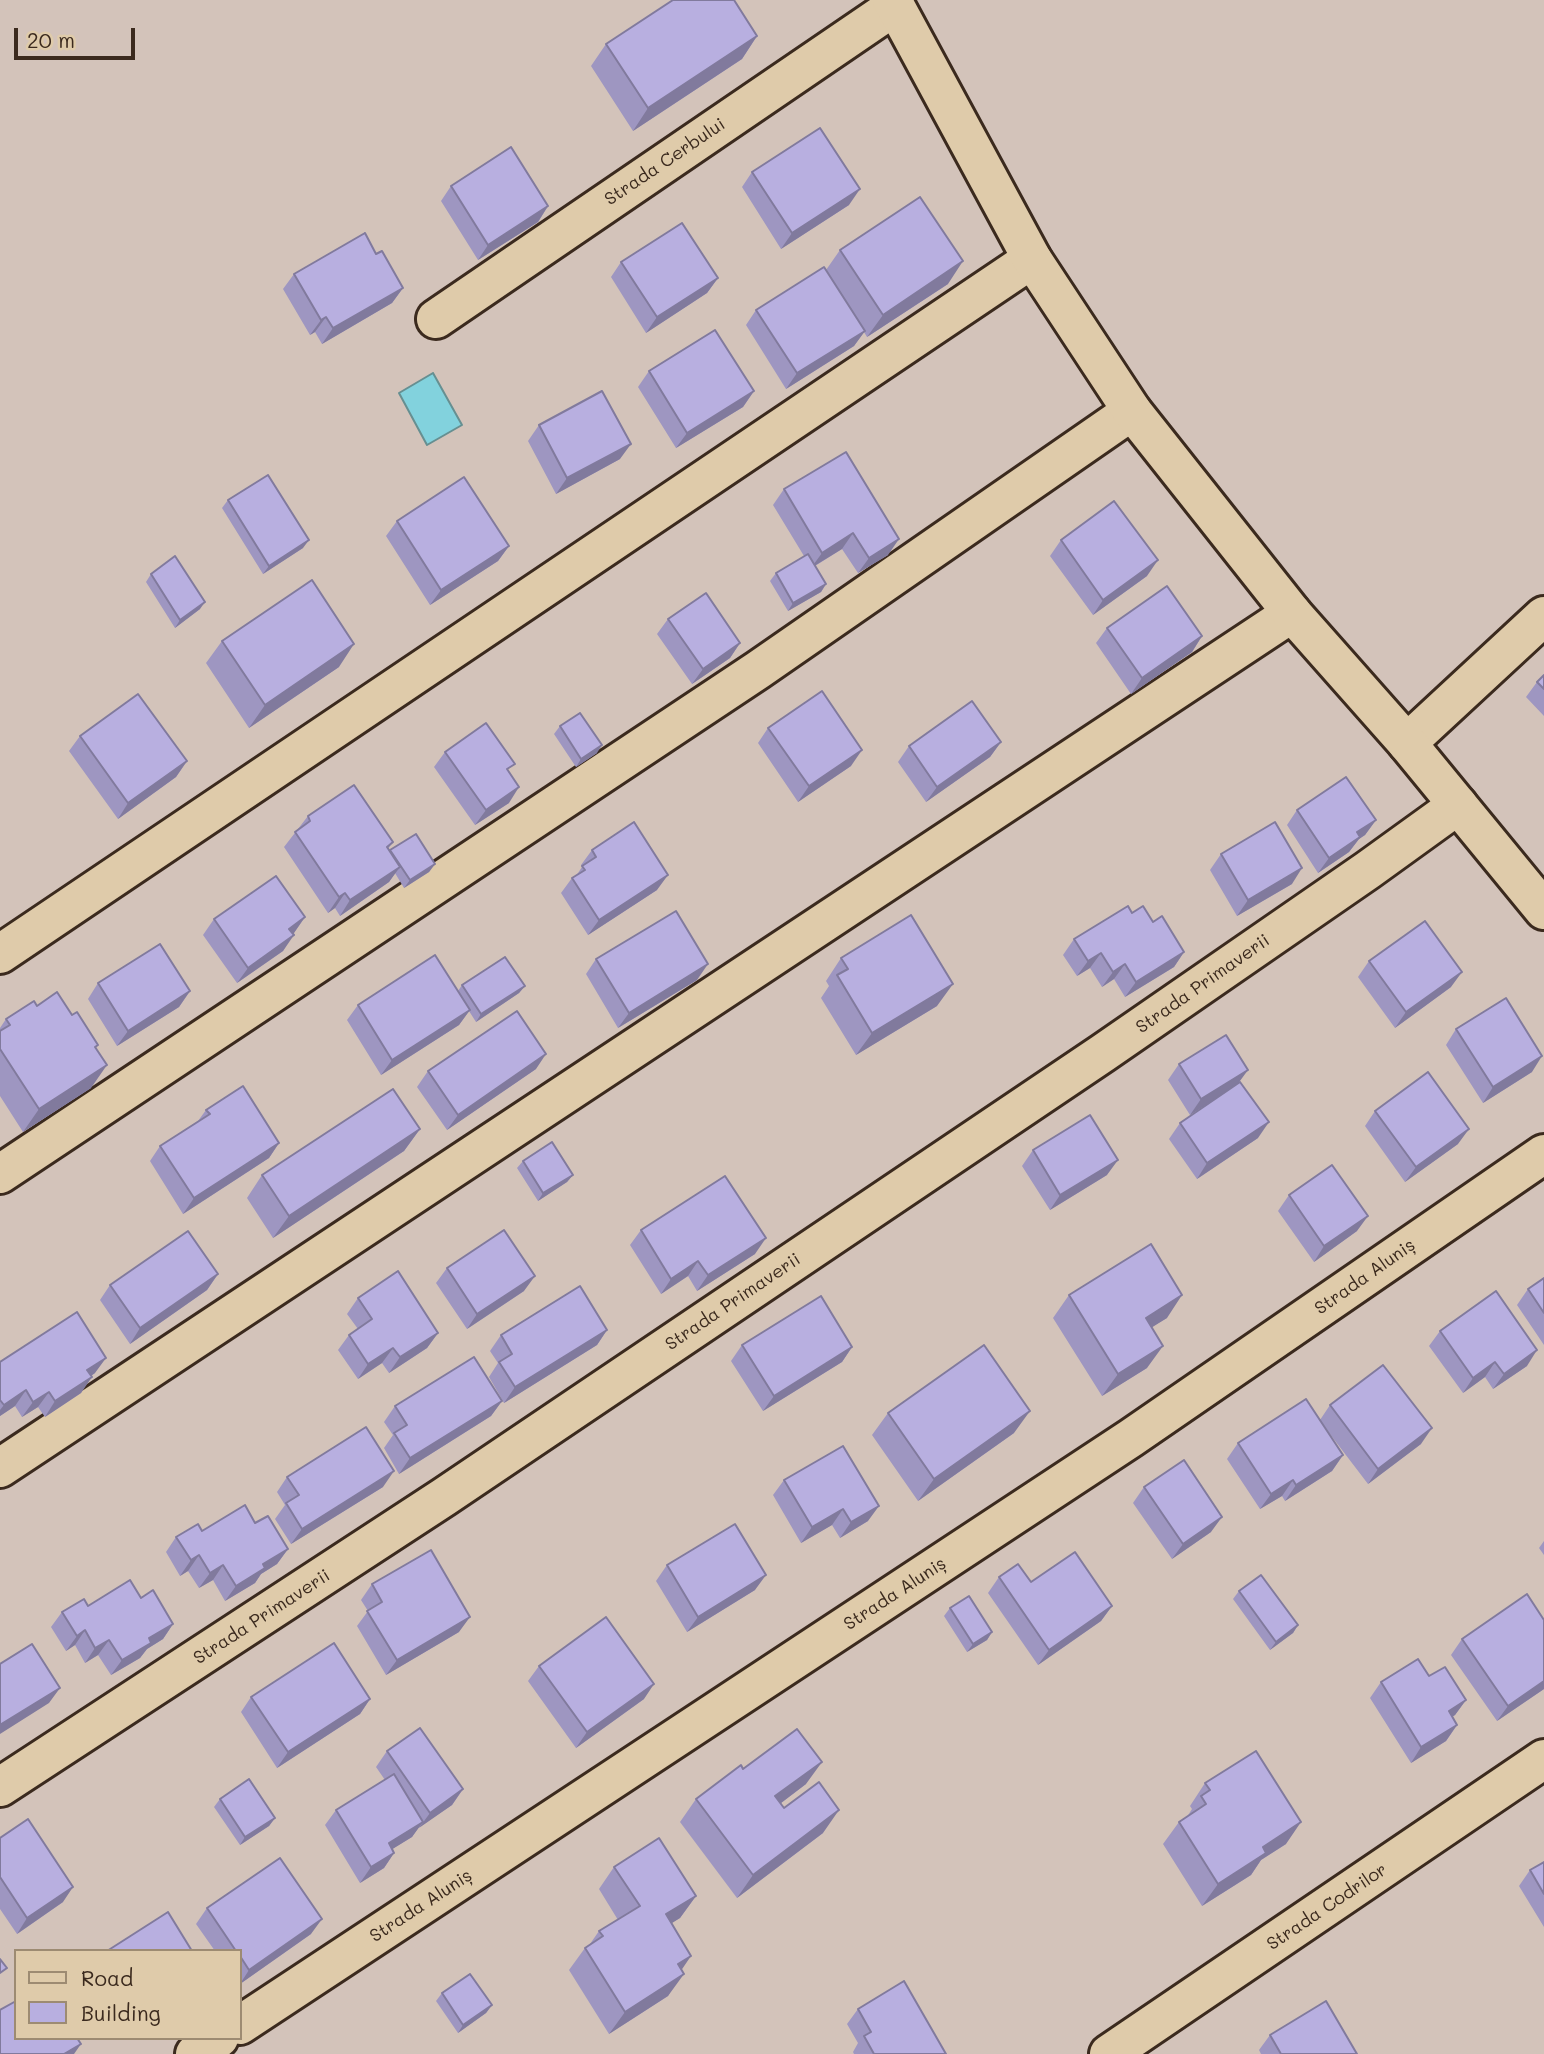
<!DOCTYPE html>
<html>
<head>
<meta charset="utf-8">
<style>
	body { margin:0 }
	#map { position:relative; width:1544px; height:2054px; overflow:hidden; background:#d3c3ba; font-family:Mali,sans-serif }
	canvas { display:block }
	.legend { position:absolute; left:14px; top:1949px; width:228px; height:91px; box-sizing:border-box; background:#dfcbaa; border:2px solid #9d8b72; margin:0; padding:9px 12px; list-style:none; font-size:21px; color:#3b2a1e }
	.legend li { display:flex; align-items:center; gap:14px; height:35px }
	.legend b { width:35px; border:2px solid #9d8b72 }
	.scale { position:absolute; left:14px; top:28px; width:121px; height:32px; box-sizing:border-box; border:4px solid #3b2a1e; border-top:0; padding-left:9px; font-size:21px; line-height:24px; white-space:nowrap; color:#3b2a1e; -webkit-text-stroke:5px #dfcbaa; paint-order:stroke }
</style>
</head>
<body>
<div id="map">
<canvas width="1544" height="2054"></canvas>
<ul class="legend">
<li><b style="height:9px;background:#dfcbaa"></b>Road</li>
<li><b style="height:19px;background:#b8afe0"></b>Building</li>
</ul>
<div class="scale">20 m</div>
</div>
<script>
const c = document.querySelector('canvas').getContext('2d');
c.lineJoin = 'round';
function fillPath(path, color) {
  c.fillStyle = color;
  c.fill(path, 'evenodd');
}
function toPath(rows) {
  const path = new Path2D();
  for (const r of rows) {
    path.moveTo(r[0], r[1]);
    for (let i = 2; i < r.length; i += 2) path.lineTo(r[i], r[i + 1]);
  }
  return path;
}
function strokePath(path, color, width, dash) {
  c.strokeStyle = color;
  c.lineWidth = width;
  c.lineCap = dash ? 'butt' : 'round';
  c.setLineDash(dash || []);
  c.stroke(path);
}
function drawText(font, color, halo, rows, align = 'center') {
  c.font = font + ' Mali,sans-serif';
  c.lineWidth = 5;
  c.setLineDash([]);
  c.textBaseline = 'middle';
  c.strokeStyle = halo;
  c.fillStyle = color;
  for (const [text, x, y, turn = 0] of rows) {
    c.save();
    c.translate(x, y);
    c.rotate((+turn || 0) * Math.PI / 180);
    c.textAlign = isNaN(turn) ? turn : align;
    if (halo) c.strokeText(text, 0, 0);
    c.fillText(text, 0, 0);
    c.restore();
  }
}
const water = toPath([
	[433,373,462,425,427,445,399,393,433,373]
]);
fillPath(water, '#82d2dd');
strokePath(water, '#668f91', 2);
const minor = toPath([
	[436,319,895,6],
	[1407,743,1544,616],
	[0,954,1032,259],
	[0,1174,758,670,1132,411],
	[0,1468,1292,613],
	[0,1787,444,1497,1103,1053,1368,870,1458,805],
	[240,2025,1131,1438,1544,1154],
	[195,2054,219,2038],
	[1109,2054,1544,1759]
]);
const major = toPath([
	[892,0,1032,259,1132,411,1292,613,1407,743,1544,910]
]);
strokePath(minor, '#3b2a1e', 44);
strokePath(major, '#3b2a1e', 44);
strokePath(minor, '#dfcbaa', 38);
strokePath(major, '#dfcbaa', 38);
fillPath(toPath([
	[757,36,742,59,633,131,591,66,606,44],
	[752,172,849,205,781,249,742,187],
	[451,186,548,206,538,222,478,260,441,201],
	[840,250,948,284,867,337,864,332,854,346,786,389,746,325,756,310,826,270],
	[376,254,403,288,392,303,322,344,315,332,310,335,283,289,294,274],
	[621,262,718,278,707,293,646,333,611,277],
	[649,371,754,391,743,407,676,448,638,387],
	[539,425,620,459,556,494,528,441],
	[784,489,888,555,858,573,842,549,815,566,826,584,821,592,788,611,770,581,776,573,804,556,773,505],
	[228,500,303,548,263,574,222,508],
	[397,521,509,546,498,561,430,605,386,536],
	[1061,540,1147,576,1093,615,1050,556],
	[151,574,200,609,175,628,146,582],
	[668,619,740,643,730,658,692,684,657,634],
	[1107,628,1202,636,1192,652,1131,694,1096,643],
	[222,641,339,667,249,728,206,663],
	[1544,675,1544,716,1526,697,1537,682],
	[560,726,597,753,576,767,554,734],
	[768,728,851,766,798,802,758,743],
	[80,736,187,761,176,777,118,819,69,751],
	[1001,742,990,757,926,802,898,762,909,746],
	[445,752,509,772,509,803,475,825,434,767],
	[1297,810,1376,820,1365,835,1359,839,1349,852,1318,873,1287,825],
	[308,816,393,842,388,849,390,851,390,850,435,864,429,872,404,888,395,873,389,882,340,916,335,908,328,913,284,847],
	[592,850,657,890,588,935,561,893,572,878,576,876,582,867,581,865],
	[1221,854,1292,884,1237,916,1210,870],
	[1132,913,1153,922,1184,952,1174,967,1125,997,1114,979,1102,987,1090,968,1077,976,1063,955,1074,939],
	[305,917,293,934,283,951,237,983,203,935,214,919],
	[841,958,937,1006,856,1055,821,998,829,986,826,981],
	[596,959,697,980,618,1028,586,974],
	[1369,961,1451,987,1395,1028,1358,977],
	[98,983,190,991,179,1007,117,1046,88,999],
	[462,985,525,986,519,993,476,1022,469,1011,459,1025,381,1075,347,1020,358,1005,458,991],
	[37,1006,72,1015,98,1045,96,1048,91,1088,23,1132,0,1096,0,1028,6,1019],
	[1456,1029,1532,1072,1483,1103,1446,1045],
	[1179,1064,1238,1084,1258,1138,1197,1179,1169,1139,1180,1123,1226,1092,1190,1115,1168,1080],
	[536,1069,447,1130,417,1087,428,1071],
	[206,1110,279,1143,269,1158,183,1214,150,1161,160,1146,198,1121],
	[1375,1111,1458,1144,1405,1182,1365,1126],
	[420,1129,404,1151,273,1238,247,1198,262,1175],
	[1033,1150,1107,1175,1050,1210,1022,1166],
	[523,1161,573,1175,567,1182,538,1201,517,1168],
	[1289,1195,1357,1231,1314,1262,1278,1211],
	[641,1230,755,1254,697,1291,688,1276,661,1294,630,1245],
	[447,1268,524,1291,467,1329,436,1283],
	[218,1274,207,1290,130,1344,100,1300,110,1285],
	[1544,1278,1544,1345,1517,1305,1528,1289],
	[1069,1295,1167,1318,1151,1327,1147,1368,1102,1396,1053,1318],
	[358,1298,438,1333,427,1348,389,1373,382,1363,358,1379,338,1350,349,1335,358,1329,347,1314],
	[607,1330,597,1345,504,1403,489,1377,498,1363,490,1351,501,1335],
	[1440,1331,1527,1366,1493,1389,1485,1377,1463,1393,1429,1346],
	[742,1345,852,1347,842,1362,763,1411,731,1361],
	[0,1362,95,1373,91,1376,81,1393,45,1417,38,1407,22,1417,15,1406,0,1416],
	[502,1401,491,1416,399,1474,384,1448,393,1435,384,1422,395,1406],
	[1330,1405,1421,1444,1368,1484,1323,1425,1343,1455,1332,1471,1285,1501,1282,1496,1260,1509,1227,1459,1238,1443,1320,1420],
	[888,1413,1014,1433,918,1501,872,1435],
	[287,1477,383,1487,291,1544,275,1519,285,1505,277,1492],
	[784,1480,868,1521,840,1538,832,1525,801,1543,773,1495],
	[1144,1487,1211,1532,1172,1559,1133,1503],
	[255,1523,288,1549,277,1564,261,1574,255,1583,225,1601,213,1580,199,1588,188,1571,180,1576,166,1552,176,1537,202,1531],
	[1544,1541,1544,1555,1539,1548],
	[667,1565,755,1590,687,1632,656,1581],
	[999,1577,1031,1582,1112,1606,1101,1621,1038,1665,988,1593],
	[372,1584,459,1632,386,1675,357,1626,368,1611,361,1600],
	[1239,1591,1298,1625,1293,1633,1270,1650,1233,1599],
	[141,1598,173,1624,163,1639,147,1649,140,1658,111,1675,98,1655,85,1663,75,1645,66,1651,51,1627,62,1612,88,1606],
	[950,1608,992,1632,987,1640,967,1652,944,1616],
	[1544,1620,1544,1689,1497,1721,1451,1655,1462,1639],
	[539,1666,644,1699,576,1748,528,1681],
	[1381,1682,1466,1700,1455,1715,1452,1717,1457,1725,1446,1741,1411,1763,1370,1698],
	[251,1697,370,1699,360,1714,277,1768,241,1712],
	[387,1751,463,1789,452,1805,418,1828,412,1837,392,1849,394,1853,384,1868,360,1883,325,1825,336,1810,385,1780,376,1767],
	[743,1769,806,1784,781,1803,784,1808,823,1833,737,1898,680,1822,696,1799],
	[1205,1783,1286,1844,1261,1860,1251,1875,1202,1906,1163,1844,1179,1822,1187,1817,1192,1809,1190,1806],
	[220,1799,275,1818,269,1826,240,1845,214,1807],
	[0,1838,63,1902,17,1934,0,1909],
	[1544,1862,1544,1927,1519,1886,1530,1870],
	[614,1867,696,1896,680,1918,671,1923,682,1970,668,1996,609,2034,569,1970,585,1948,590,1944,599,1931,618,1920,599,1889],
	[207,1908,311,1934,240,1984,240,1951,215,1951,196,1924],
	[442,1993,492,2005,486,2013,458,2033,436,2001],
	[858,2009,946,2054,854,2054,853,2052,858,2043,847,2024],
	[1270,2035,1357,2054,1261,2054,1259,2050]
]), '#9e96c1');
fillPath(toPath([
	[757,36,742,59,633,131,648,108],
	[860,189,849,205,781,249,792,233],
	[548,206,538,222,478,260,488,245],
	[963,261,948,284,867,337,883,315],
	[718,278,707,293,646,333,657,317],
	[403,288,392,303,322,344,333,328],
	[326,317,315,332,310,335,321,320],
	[865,331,854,346,786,389,797,373],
	[754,391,743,407,676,448,687,433],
	[631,444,620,459,556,494,567,478],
	[853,533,842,549,811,568,822,553],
	[899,539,888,555,858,573,869,558],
	[309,540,303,548,263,574,269,566],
	[509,546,498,561,430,605,441,590],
	[1158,560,1147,576,1093,615,1103,600],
	[826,584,821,592,788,611,793,603],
	[205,602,200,609,175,628,180,620],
	[1202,636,1192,652,1131,694,1142,678],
	[740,643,730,658,692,684,703,669],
	[354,644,339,667,249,728,265,705],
	[1001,742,990,757,926,802,937,787],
	[602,745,597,753,576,767,581,759],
	[862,750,851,766,798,802,809,786],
	[187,761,176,777,118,819,128,803],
	[519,787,509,803,475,825,486,810],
	[1376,820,1365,835,1359,839,1349,852,1318,873,1329,858,1357,832],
	[435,864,429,872,404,888,410,880],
	[400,867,389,882,340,916,350,900],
	[1302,868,1292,884,1237,916,1248,900],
	[668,875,657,890,588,935,599,920],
	[345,893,335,908,328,913,339,897],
	[305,917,294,933,278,944,289,929],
	[294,935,283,951,237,983,248,968],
	[1184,952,1174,967,1125,997,1136,982],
	[1101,953,1090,968,1077,976,1088,961],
	[708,964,697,980,618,1028,629,1013],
	[1125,964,1114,979,1102,987,1113,972],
	[1462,972,1451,987,1395,1028,1406,1012],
	[953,984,937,1006,856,1055,872,1033],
	[525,986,519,993,476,1022,481,1014],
	[190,991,179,1007,117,1046,128,1031],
	[470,1010,459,1025,381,1075,392,1060],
	[546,1054,536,1069,447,1130,458,1115],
	[1542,1056,1532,1072,1483,1103,1493,1087],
	[107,1065,91,1088,23,1132,39,1109],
	[1248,1070,1237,1085,1190,1115,1201,1099],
	[1269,1122,1258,1138,1197,1179,1207,1163],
	[420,1129,404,1151,273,1238,289,1216],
	[1469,1129,1458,1144,1405,1182,1416,1167],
	[279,1143,269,1158,183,1214,194,1198],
	[1118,1160,1107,1175,1050,1210,1060,1195],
	[573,1175,567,1182,538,1201,543,1193],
	[1368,1216,1357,1231,1314,1262,1324,1246],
	[766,1238,755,1254,697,1291,708,1275],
	[698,1261,688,1276,661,1294,671,1279],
	[218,1274,207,1290,130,1344,140,1328],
	[535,1276,524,1291,467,1329,477,1314],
	[1182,1295,1167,1318,1130,1341,1146,1318],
	[607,1330,597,1345,504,1403,515,1387],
	[438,1333,427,1348,389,1373,400,1357],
	[1163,1346,1147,1368,1102,1396,1118,1374],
	[852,1347,842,1362,763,1411,774,1396],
	[393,1348,382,1363,358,1379,368,1364],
	[1537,1350,1527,1366,1493,1389,1504,1374],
	[106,1358,95,1373,76,1386,87,1370],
	[1495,1362,1485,1377,1463,1393,1473,1378],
	[92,1377,81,1393,45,1417,55,1401],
	[26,1390,15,1406,0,1416,0,1410,4,1405],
	[49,1392,38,1407,22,1417,33,1402],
	[502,1401,491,1416,399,1474,410,1458],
	[1030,1411,1014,1433,918,1501,934,1479],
	[1432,1428,1421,1444,1368,1484,1378,1469],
	[1343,1455,1332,1471,1285,1501,1296,1485],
	[394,1471,383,1487,291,1544,302,1529],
	[1293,1480,1282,1496,1260,1509,1271,1494],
	[879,1506,868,1521,840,1538,851,1522],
	[843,1509,832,1525,801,1543,812,1527],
	[1222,1517,1211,1532,1172,1559,1183,1544],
	[288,1549,277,1564,261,1574,255,1583,225,1601,236,1586,263,1564],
	[199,1555,188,1571,180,1576,191,1560],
	[223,1565,213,1580,199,1588,210,1573],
	[766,1575,755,1590,687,1632,698,1617],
	[1112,1606,1101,1621,1038,1665,1049,1650],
	[470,1617,459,1632,386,1675,397,1660],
	[173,1624,163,1639,147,1649,140,1658,111,1675,122,1660,149,1638],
	[1298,1625,1293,1633,1270,1650,1276,1642],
	[85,1630,75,1645,66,1651,77,1636],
	[992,1632,987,1640,967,1652,973,1644],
	[109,1640,98,1655,85,1663,95,1648],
	[1544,1681,1544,1689,1497,1721,1508,1706],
	[654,1684,644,1699,576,1748,587,1732],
	[60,1688,49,1703,0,1734,0,1725],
	[370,1699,360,1714,277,1768,288,1752],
	[1466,1700,1455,1715,1438,1726,1449,1711],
	[1457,1725,1446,1741,1411,1763,1421,1747],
	[822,1762,806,1784,760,1819,775,1796],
	[463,1789,452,1805,419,1828,430,1813],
	[839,1810,823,1833,737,1898,753,1875],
	[275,1818,269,1826,240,1845,245,1837],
	[423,1822,412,1837,378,1858,389,1843],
	[1301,1822,1286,1844,1261,1860,1251,1875,1202,1906,1218,1884,1263,1847],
	[394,1853,384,1868,360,1883,371,1867],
	[73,1887,63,1902,17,1934,27,1918],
	[696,1896,680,1918,650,1937,666,1914],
	[322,1919,311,1934,240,1984,249,1970],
	[691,1956,676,1978,678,1964],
	[684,1974,668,1996,609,2034,625,2012],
	[492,2005,486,2013,458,2033,463,2025],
	[81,2044,74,2054,64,2054]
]), '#817a9d');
const building = toPath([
	[673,0,734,0,757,36,648,108,606,44,673,0],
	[820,128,860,189,792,233,752,172,820,128],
	[511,147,548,206,488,245,451,186,511,147],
	[920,197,963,261,883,315,840,250,920,197],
	[682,223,718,278,657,317,621,262,682,223],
	[365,233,376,254,382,251,403,288,333,328,326,317,321,320,294,274,365,233],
	[824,267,865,331,797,373,756,310,824,267],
	[715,330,754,391,687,433,649,371,715,330],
	[602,391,631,444,567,478,539,425,602,391],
	[846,452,899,539,869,558,853,533,822,553,784,489,846,452],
	[268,475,309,540,269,566,228,500,268,475],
	[464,477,509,546,441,590,397,521,464,477],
	[1114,501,1158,560,1103,600,1061,540,1114,501],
	[808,554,826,584,793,603,776,573,808,554],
	[175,556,205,602,180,620,151,574,175,556],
	[312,580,354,644,265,705,222,641,312,580],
	[1167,586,1202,636,1142,678,1107,628,1167,586],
	[706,593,740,643,703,669,668,619,706,593],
	[1544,675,1544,689,1537,682,1544,675],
	[822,691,862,750,809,786,768,728,822,691],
	[138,694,187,761,128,803,80,736,138,694],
	[972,701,1001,742,937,787,909,746,972,701],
	[580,713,602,745,581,759,560,726,580,713],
	[486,723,515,764,507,769,519,787,486,810,445,752,486,723],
	[1346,777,1376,820,1357,832,1360,837,1329,858,1297,810,1346,777],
	[354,785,393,842,387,847,400,867,350,900,345,893,339,897,295,832,310,821,308,816,354,785],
	[634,822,668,875,599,920,572,878,585,870,582,866,596,857,592,850,634,822],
	[1275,822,1302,868,1248,900,1221,854,1275,822],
	[416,834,435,864,410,880,390,850,416,834],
	[276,876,305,917,289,929,294,935,248,968,214,919,276,876],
	[1128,906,1132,913,1143,906,1153,922,1162,916,1184,952,1136,982,1125,964,1113,972,1101,953,1088,961,1074,939,1128,906],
	[676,911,708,964,629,1013,596,959,676,911],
	[911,915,953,984,872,1033,837,975,848,969,841,958,911,915],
	[1425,921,1462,972,1406,1012,1369,961,1425,921],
	[160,944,190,991,128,1031,98,983,160,944],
	[435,955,470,1010,392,1060,358,1005,435,955],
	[505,957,525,986,481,1014,462,985,505,957],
	[57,992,72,1015,77,1012,98,1045,95,1047,107,1065,39,1109,0,1049,0,1031,10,1025,6,1019,34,1001,37,1006,57,992],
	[1506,998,1542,1056,1493,1087,1456,1029,1506,998],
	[517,1011,546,1054,458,1115,428,1071,517,1011],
	[1226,1035,1248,1070,1201,1099,1179,1064,1226,1035],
	[1428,1072,1469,1129,1416,1167,1375,1111,1428,1072],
	[1240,1082,1269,1122,1207,1163,1180,1123,1240,1082],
	[243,1086,279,1143,194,1198,160,1146,210,1114,206,1110,243,1086],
	[393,1089,420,1129,289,1216,262,1175,393,1089],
	[1090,1115,1118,1160,1060,1195,1033,1150,1090,1115],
	[552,1142,573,1175,543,1193,523,1161,552,1142],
	[1332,1165,1368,1216,1324,1246,1289,1195,1332,1165],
	[725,1176,766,1238,708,1275,698,1261,671,1279,641,1230,725,1176],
	[504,1230,535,1276,477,1314,447,1268,504,1230],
	[188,1231,218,1274,140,1328,110,1285,188,1231],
	[1151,1244,1182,1295,1146,1318,1163,1346,1118,1374,1069,1295,1151,1244],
	[398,1271,438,1333,400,1357,393,1348,368,1364,349,1335,372,1319,358,1298,398,1271],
	[1544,1278,1544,1313,1528,1289,1544,1278],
	[580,1286,607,1330,515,1387,499,1362,512,1354,501,1335,580,1286],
	[1496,1291,1537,1350,1504,1374,1495,1362,1473,1378,1440,1331,1496,1291],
	[821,1296,852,1347,774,1396,742,1345,821,1296],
	[77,1312,106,1358,87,1370,92,1377,55,1401,49,1392,33,1402,26,1390,4,1405,0,1400,0,1362,77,1312],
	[984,1345,1030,1411,934,1479,888,1413,984,1345],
	[474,1357,502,1401,410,1458,394,1433,407,1425,395,1406,474,1357],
	[1383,1365,1432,1428,1378,1469,1330,1405,1383,1365],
	[1306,1399,1343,1455,1296,1485,1293,1480,1271,1494,1238,1443,1306,1399],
	[366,1427,394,1471,302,1529,286,1503,299,1495,287,1477,366,1427],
	[843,1446,879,1506,851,1522,843,1509,812,1527,784,1480,843,1446],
	[1184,1460,1222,1517,1183,1544,1144,1487,1184,1460],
	[245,1505,255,1523,268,1516,288,1549,263,1564,265,1568,236,1586,223,1565,210,1573,199,1555,191,1560,176,1537,198,1524,202,1531,245,1505],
	[735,1524,766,1575,698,1617,667,1565,735,1524],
	[431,1550,470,1617,397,1660,367,1611,382,1602,372,1584,431,1550],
	[1075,1552,1112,1606,1049,1650,999,1577,1018,1564,1031,1582,1075,1552],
	[1261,1575,1298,1625,1276,1642,1239,1591,1261,1575],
	[130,1580,141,1598,153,1590,173,1624,149,1638,151,1643,122,1660,109,1640,95,1648,85,1630,77,1636,62,1612,84,1599,88,1606,130,1580],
	[1527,1594,1544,1620,1544,1681,1508,1706,1462,1639,1527,1594],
	[969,1596,992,1632,973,1644,950,1608,969,1596],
	[606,1617,654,1684,587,1732,539,1666,606,1617],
	[334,1643,370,1699,288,1752,251,1697,334,1643],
	[32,1644,60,1688,0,1725,0,1664,32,1644],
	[1418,1659,1429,1676,1445,1667,1466,1700,1449,1711,1457,1725,1421,1747,1381,1682,1418,1659],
	[420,1728,463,1789,430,1813,387,1751,420,1728],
	[797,1729,822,1762,775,1796,784,1808,819,1782,839,1810,753,1875,696,1799,741,1765,743,1769,797,1729],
	[1256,1751,1301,1822,1263,1847,1266,1853,1218,1884,1179,1822,1206,1804,1201,1796,1210,1790,1205,1783,1256,1751],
	[394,1774,423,1822,389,1843,394,1853,371,1867,336,1810,394,1774],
	[249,1779,275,1818,245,1837,220,1799,249,1779],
	[28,1819,73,1887,27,1918,0,1877,0,1838,28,1819],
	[659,1838,696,1896,666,1914,691,1956,678,1964,684,1974,625,2012,585,1948,603,1936,599,1931,640,1906,614,1867,659,1838],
	[280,1858,322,1919,249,1970,240,1956,240,1951,236,1951,207,1908,280,1858],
	[1544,1862,1544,1894,1530,1870,1544,1862],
	[168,1912,192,1951,107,1951,168,1912],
	[0,1959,7,1968,0,1973,0,1959],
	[470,1974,492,2005,463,2025,442,1993,470,1974],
	[904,1981,946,2054,874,2054,864,2036,871,2032,858,2009,904,1981],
	[16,2001,16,2038,77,2038,81,2044,64,2054,0,2054,0,2010,16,2001],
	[1326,2001,1357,2054,1281,2054,1270,2035,1326,2001]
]);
fillPath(building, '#b8afe0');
strokePath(building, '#817a9d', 2);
drawText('18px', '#3b2a1e', '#dfcbaa', [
	["Strada Cerbului",665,162,-34],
	["Strada Primaverii",1203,984,-35],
	["Strada Aluniș",1365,1277,-35],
	["Strada Primaverii",733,1302,-34],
	["Strada Aluniș",895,1594,-33],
	["Strada Primaverii",262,1617,-33],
	["Strada Aluniș",421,1906,-33],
	["Strada Codrilor",1327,1907,-34]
]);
</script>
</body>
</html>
